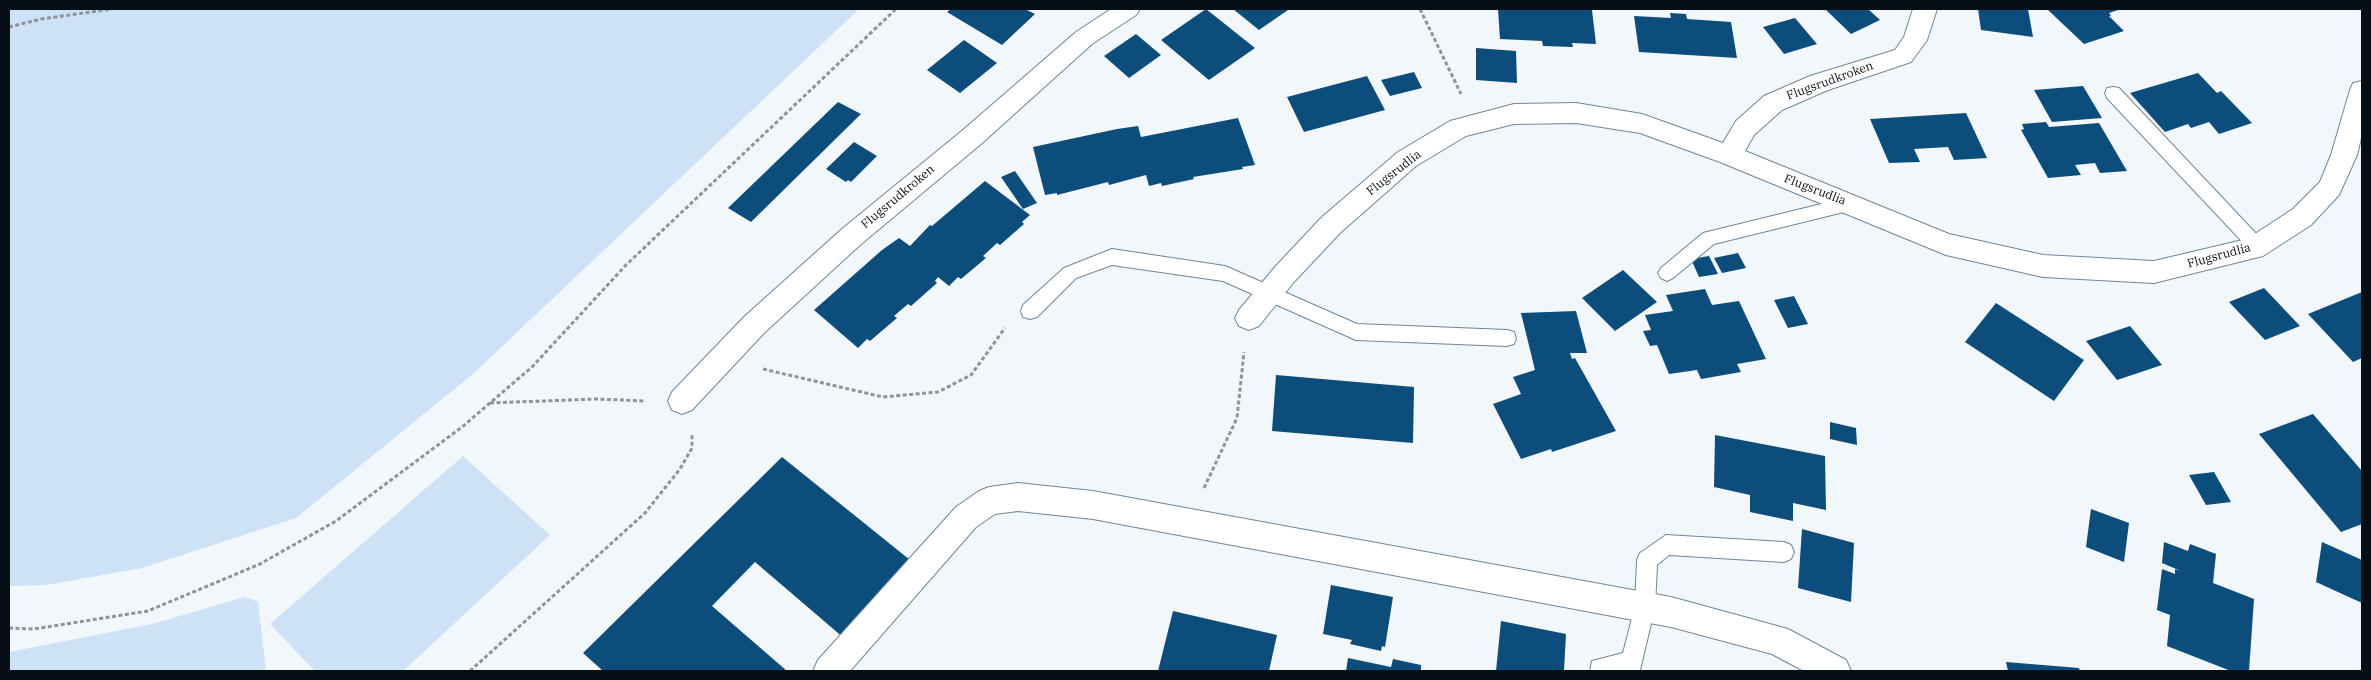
<!DOCTYPE html>
<html>
<head>
<meta charset="utf-8">
<style>
	body { margin:0 }
	#map { position:relative; width:2371px; height:680px; overflow:hidden; background:#f2f7fc; font-family:"IBM Plex Serif",serif }
	canvas { display:block }
	.frame { position:absolute; inset:0; border:10px solid #060e16; pointer-events:none }
</style>
</head>
<body>
<div id="map">
<canvas width="2371" height="680"></canvas>
<div class="frame"></div>
</div>
<script>
const c = document.querySelector('canvas').getContext('2d');
c.lineJoin = 'round';
function fillPath(path, color) {
  c.fillStyle = color;
  c.fill(path, 'evenodd');
}
function toPath(rows) {
  const path = new Path2D();
  for (const r of rows) {
    path.moveTo(r[0], r[1]);
    for (let i = 2; i < r.length; i += 2) path.lineTo(r[i], r[i + 1]);
  }
  return path;
}
function strokePath(path, color, width, dash) {
  c.strokeStyle = color;
  c.lineWidth = width;
  c.lineCap = dash ? 'butt' : 'round';
  c.setLineDash(dash || []);
  c.stroke(path);
}
function drawText(font, color, halo, rows, align = 'center') {
  c.font = font + ' "IBM Plex Serif",serif';
  c.lineWidth = 5;
  c.setLineDash([]);
  c.textBaseline = 'middle';
  c.strokeStyle = halo;
  c.fillStyle = color;
  for (const [text, x, y, turn = 0] of rows) {
    c.save();
    c.translate(x, y);
    c.rotate((+turn || 0) * Math.PI / 180);
    c.textAlign = isNaN(turn) ? turn : align;
    if (halo) c.strokeText(text, 0, 0);
    c.fillText(text, 0, 0);
    c.restore();
  }
}
fillPath(toPath([
	[9,9,859,9,473,374,296,518,142,568,46,585,9,586],
	[463,456,550,535,403,671,315,671,270,624],
	[245,597,258,602,266,671,9,671,9,652,152,624]
]), '#cde2f6');
fillPath(toPath([
	[951,9,1025,9,1035,14,1002,45,947,12],
	[1206,9,1255,48,1209,80,1161,40],
	[1233,9,1287,9,1288,10,1259,30],
	[1498,9,1592,10,1596,44,1572,43,1573,47,1543,46,1542,41,1500,39],
	[1825,9,1868,9,1880,20,1851,34],
	[1978,9,2028,9,2033,37,1981,30],
	[2047,9,2121,9,2109,13,2111,16,2109,16,2124,31,2084,44],
	[1670,13,1686,14,1687,19,1731,22,1737,58,1639,52,1634,16,1671,18],
	[1795,18,1817,44,1784,54,1763,27],
	[1136,34,1161,55,1129,78,1104,56],
	[964,40,997,63,960,93,927,70],
	[1476,48,1516,51,1517,83,1476,80],
	[1414,72,1422,88,1390,96,1381,80],
	[2198,73,2217,93,2221,91,2252,123,2219,134,2209,122,2191,128,2188,124,2165,132,2130,93],
	[1367,76,1385,110,1304,132,1287,97],
	[2083,86,2102,118,2052,122,2034,90],
	[838,102,861,114,751,222,728,208],
	[1966,113,1987,158,1954,160,1948,147,1914,149,1920,162,1889,163,1870,119],
	[1238,118,1255,165,1242,167,1243,169,1193,177,1194,179,1162,186,1161,183,1149,186,1146,175,1109,185,1108,182,1057,195,1057,193,1045,195,1033,147,1117,129,1138,126,1141,137],
	[2046,122,2049,127,2099,123,2127,171,2100,173,2095,163,2075,165,2081,175,2048,178,2021,130,2024,129,2022,124],
	[854,142,877,156,851,182,848,180,846,182,826,169],
	[1015,171,1037,203,1023,209,1001,177],
	[985,181,1030,215,1022,222,1024,224,1000,245,997,243,983,256,986,258,961,279,958,277,949,286,938,277,935,281,937,283,911,306,908,304,894,316,897,318,870,341,867,339,858,348,814,310,882,250,899,238,910,246,930,225,932,226],
	[1738,253,1746,268,1722,273,1714,258],
	[1709,256,1718,274,1699,277,1691,259],
	[1623,270,1657,302,1615,331,1582,298],
	[2264,288,2300,326,2265,340,2229,302],
	[1705,289,1712,305,1739,301,1766,359,1737,364,1741,372,1701,379,1697,370,1669,374,1657,345,1650,346,1643,331,1651,330,1645,315,1673,311,1666,295],
	[2362,292,2362,358,2353,362,2308,314],
	[1794,296,1808,324,1788,328,1774,300],
	[1996,303,2084,360,2054,401,1965,342],
	[1576,311,1587,353,1570,353,1572,359,1575,358,1616,431,1552,452,1551,449,1521,459,1493,404,1521,394,1513,377,1535,370,1521,313],
	[2130,326,2162,365,2117,380,2086,341],
	[1276,375,1414,387,1413,443,1272,431],
	[2313,414,2362,471,2362,524,2341,532,2259,434],
	[1830,422,1856,428,1857,445,1830,439],
	[1715,435,1825,456,1826,510,1793,503,1793,521,1750,512,1750,495,1714,487],
	[782,457,915,564,845,639,755,562,712,606,787,671,603,671,583,653],
	[2214,472,2231,502,2206,505,2189,475],
	[2091,509,2129,523,2124,562,2086,547],
	[1802,529,1854,543,1851,602,1798,588],
	[2164,542,2188,551,2190,544,2216,554,2213,583,2254,599,2249,671,2231,671,2167,646,2170,615,2157,610,2162,569,2175,574,2175,569,2181,571,2162,563],
	[2322,542,2362,560,2362,603,2316,582],
	[1331,585,1393,597,1385,647,1382,646,1381,651,1350,644,1352,640,1323,634],
	[1173,611,1277,635,1269,671,1158,671],
	[1501,621,1566,634,1564,671,1496,671],
	[1348,658,1391,667,1393,659,1421,665,1421,671,1346,671],
	[2006,662,2079,668,2080,671,2008,671]
]), '#0c4d7b');
const service = toPath([
	[2113,87,2119,88,2263,241,2266,246,2263,251,2257,253,2251,251,2107,98,2105,93,2107,88,2113,87],
	[1850,197,1856,199,1859,204,1856,209,1714,244,1673,278,1667,281,1661,278,1658,273,1661,268,1703,233,1850,197],
	[1112,249,1225,266,1357,324,1507,330,1514,332,1516,338,1514,344,1507,346,1356,340,1223,281,1112,265,1076,278,1037,317,1030,319,1023,317,1021,311,1023,305,1064,268,1112,249],
	[1666,535,1784,542,1791,545,1794,552,1791,559,1784,562,1669,555,1657,565,1655,607,1640,670,1590,671,1592,661,1623,653,1635,607,1637,560,1640,553,1666,535]
]);
const minor = toPath([
	[1111,9,1140,9,1136,15,1092,44,981,144,860,245,764,333,692,410,682,414,672,410,668,401,672,392,744,317,842,229,963,130,1076,32,1111,9],
	[1913,9,1937,9,1927,40,1911,62,1828,90,1782,110,1754,135,1745,151,1949,234,2043,255,2154,261,2247,239,2293,209,2320,182,2331,155,2350,90,2353,83,2362,81,2362,134,2357,155,2339,195,2311,225,2263,256,2154,283,2043,277,1946,255,1720,162,1640,133,1576,123,1514,124,1466,136,1416,166,1340,233,1293,283,1259,326,1249,330,1239,326,1235,318,1239,310,1275,267,1322,217,1398,152,1450,121,1514,104,1576,103,1642,114,1723,143,1736,121,1764,96,1810,76,1895,50,1904,37,1913,9],
	[1018,483,1093,491,1671,597,1788,629,1846,660,1851,671,1804,671,1772,654,1671,627,1093,519,1018,511,995,514,976,527,850,671,813,671,818,660,956,507,979,491,989,487,1018,483]
]);
strokePath(service, '#6f869a', 2);
strokePath(minor, '#6f869a', 2);
strokePath(toPath([
	[1420,9,1461,94],
	[9,27,41,19,112,9],
	[763,369,883,397,938,392,971,375,1005,328],
	[490,403,596,399,646,401],
	[1204,488,1237,418,1244,352],
	[9,628,34,629,148,611,260,564,336,521,462,427,532,367,626,265,896,9],
	[470,671,645,513,680,469,692,448,692,434]
]), '#8d949a', 3, [4, 2.5]);
fillPath(service, '#fff');
fillPath(minor, '#fff');
drawText('12px', '#060e16', '#fff', [
	["Flugsrudkroken",1830,81,-20],
	["Flugsrudlia",1394,173,-38],
	["Flugsrudlia",1815,190,21],
	["Flugsrudkroken",898,197,-40],
	["Flugsrudlia",2219,256,-15]
]);
</script>
</body>
</html>
